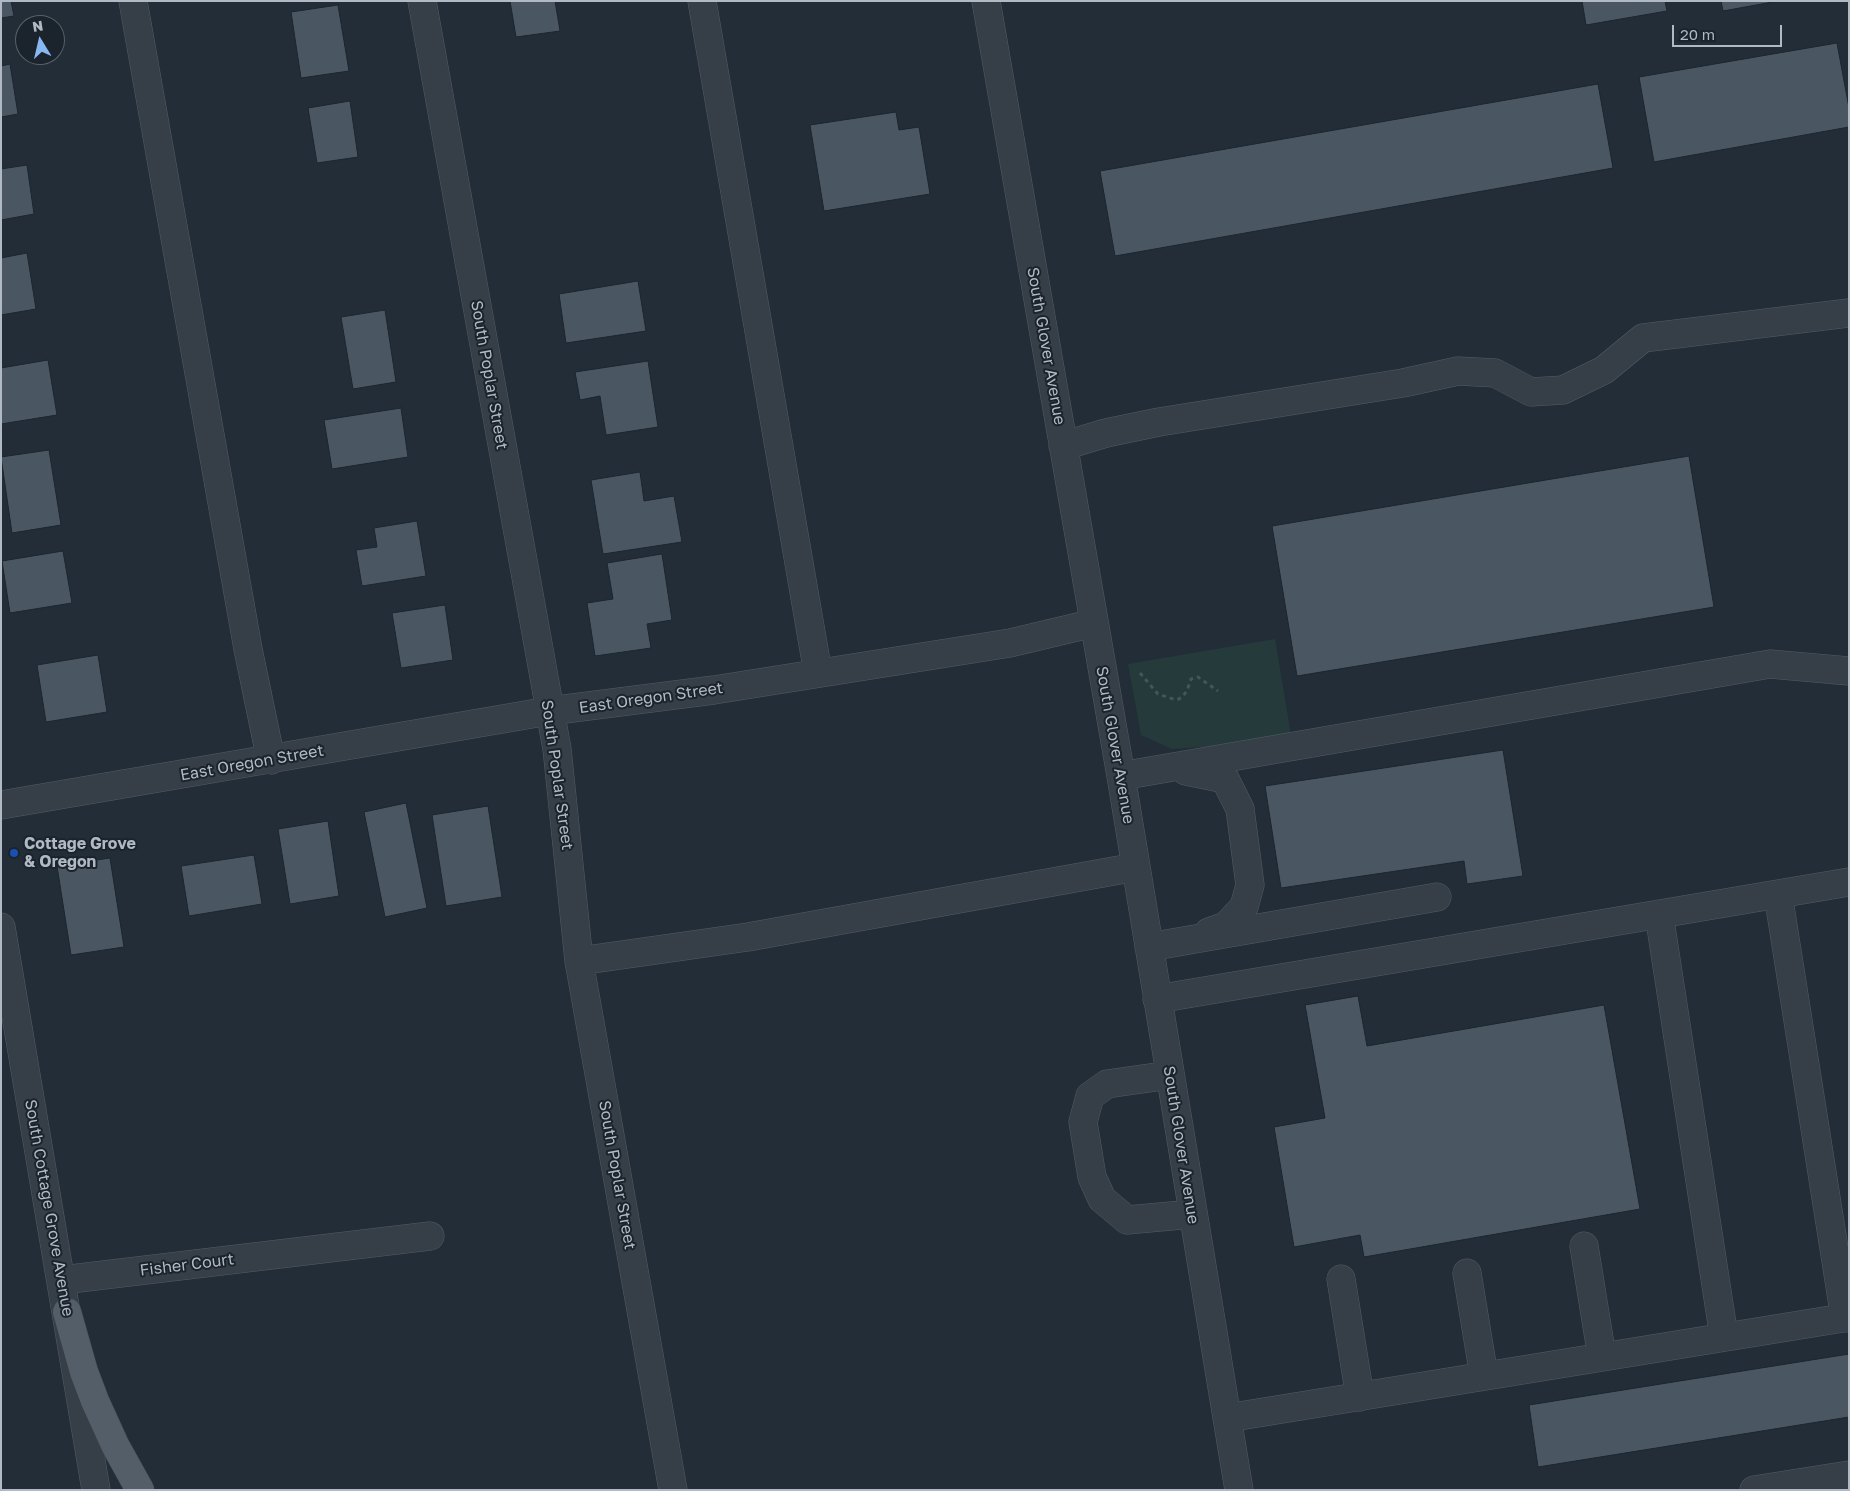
<!DOCTYPE html>
<html>
<head>
<meta charset="utf-8">
<style>
	body { margin:0 }
	#map { position:relative; width:1850px; height:1491px; overflow:hidden; background:#222d38; font-family:"Golos Text",sans-serif }
	canvas { display:block }
	.frame { position:absolute; inset:0; border:2px solid #b0b9c4; pointer-events:none }
	.north { position:absolute; left:15px; top:15px; width:50px; height:50px; box-sizing:border-box; background:#1b242d; border:1px solid #576069; border-radius:50%; rotate:351deg; font-size:14px; font-weight:700; line-height:20px; text-align:center; color:#b0b9c4 }
	.north::after { content:''; display:block; margin:auto; width:18px; height:22px; background:#88b8f1; clip-path:polygon(50% 0,100% 100%,50% 72%,0 100%) }
	.scale { position:absolute; left:1672px; top:25px; width:110px; height:22px; box-sizing:border-box; border:2px solid #b0b9c4; border-top:0; padding-left:6px; font-size:15px; line-height:18px; white-space:nowrap; color:#b0b9c4; -webkit-text-stroke:4px #1b242d; paint-order:stroke }
</style>
</head>
<body>
<div id="map">
<canvas width="1850" height="1491"></canvas>
<div class="frame"></div>
<div class="north">N</div>
<div class="scale">20 m</div>
</div>
<script>
const c = document.querySelector('canvas').getContext('2d');
c.lineJoin = 'round';
function fillPath(path, color) {
  c.fillStyle = color;
  c.fill(path, 'evenodd');
}
function toPath(rows) {
  const path = new Path2D();
  for (const r of rows) {
    path.moveTo(r[0], r[1]);
    for (let i = 2; i < r.length; i += 2) path.lineTo(r[i], r[i + 1]);
  }
  return path;
}
function strokePath(path, color, width, dash) {
  c.strokeStyle = color;
  c.lineWidth = width;
  c.lineCap = dash ? 'butt' : 'round';
  c.setLineDash(dash || []);
  c.stroke(path);
}
function drawText(font, color, halo, rows, align = 'center') {
  c.font = font + ' "Golos Text",sans-serif';
  c.lineWidth = 4;
  c.setLineDash([]);
  c.textBaseline = 'middle';
  c.strokeStyle = halo;
  c.fillStyle = color;
  for (const [text, x, y, turn = 0] of rows) {
    c.save();
    c.translate(x, y);
    c.rotate((+turn || 0) * Math.PI / 180);
    c.textAlign = isNaN(turn) ? turn : align;
    if (halo) c.strokeText(text, 0, 0);
    c.fillText(text, 0, 0);
    c.restore();
  }
}
fillPath(toPath([
	[1275,639,1291,735,1232,745,1172,749,1141,735,1128,664]
]), '#253a3a');
const building = toPath([
	[1,1,11,1,14,16,1,18,1,1],
	[510,1,555,1,560,31,516,37,510,1],
	[1582,1,1665,1,1667,11,1586,25,1582,1],
	[1721,1,1778,1,1723,11,1721,1],
	[338,5,349,71,301,78,291,12,338,5],
	[1837,43,1849,108,1849,127,1654,162,1639,77,1837,43],
	[10,64,18,114,1,117,1,66,10,64],
	[1598,84,1613,168,1115,256,1100,171,1598,84],
	[350,101,358,157,317,163,308,108,350,101],
	[896,112,899,130,919,127,930,194,824,211,810,125,896,112],
	[27,165,34,214,1,220,1,169,27,165],
	[27,253,36,309,1,315,1,258,27,253],
	[638,281,646,331,566,343,559,294,638,281],
	[385,310,396,382,353,389,341,317,385,310],
	[48,360,57,415,1,424,1,368,48,360],
	[648,361,658,427,606,435,600,396,580,400,575,372,648,361],
	[401,408,408,457,332,469,324,420,401,408],
	[49,450,61,525,12,533,1,457,49,450],
	[1689,456,1714,607,1297,676,1272,526,1689,456],
	[640,472,644,501,674,496,682,542,603,554,591,480,640,472],
	[417,521,426,576,362,586,356,550,377,547,374,528,417,521],
	[63,551,72,603,10,613,2,561,63,551],
	[662,554,672,620,647,624,651,648,595,656,587,603,613,599,607,563,662,554],
	[445,605,453,660,401,668,392,613,445,605],
	[98,655,107,712,46,722,37,665,98,655],
	[1503,750,1523,876,1467,884,1464,861,1281,888,1265,786,1503,750],
	[406,803,427,908,385,917,364,812,406,803],
	[488,806,502,897,446,906,432,815,488,806],
	[328,821,339,896,290,904,278,829,328,821],
	[254,855,262,904,189,916,181,866,254,855],
	[110,858,124,947,71,955,57,866,110,858],
	[1358,996,1367,1046,1604,1005,1640,1209,1364,1257,1360,1235,1294,1247,1274,1127,1325,1118,1305,1005,1358,996],
	[1849,1354,1849,1417,1538,1467,1529,1405,1849,1354]
]);
fillPath(building, '#4a5763');
strokePath(building, '#1d262f', 1);
const minor = toPath([
	[133,1,248,649,271,760],
	[422,1,557,749,579,961,673,1490],
	[702,1,818,673],
	[986,1,1121,776,1239,1490],
	[1063,446,1106,433,1159,422,1403,383,1458,371,1495,373,1531,392,1563,390,1604,370,1643,338,1849,313],
	[1186,771,1225,779,1240,809,1250,885,1244,907,1226,926,1209,932],
	[1121,776,1770,664,1849,671],
	[1,805,549,711,714,690,1010,643,1094,623],
	[1778,894,1845,1318],
	[1659,914,1724,1337],
	[1,927,96,1490],
	[1149,947,1437,897],
	[579,961,748,937,1136,867],
	[1157,999,1849,882],
	[1170,1075,1107,1084,1090,1096,1083,1122,1092,1177,1102,1199,1127,1220,1193,1214],
	[1584,1246,1602,1357],
	[1467,1273,1484,1376],
	[1341,1279,1360,1397],
	[62,1280,430,1236],
	[1227,1418,1849,1317],
	[1754,1490,1849,1475]
]);
const major = toPath([
	[67,1312,84,1372,95,1401,115,1445,140,1490]
]);
strokePath(minor, '#535c66', 29);
strokePath(major, '#3f4851', 29);
strokePath(toPath([
	[1140,673,1158,694,1176,700,1181,698,1187,691,1191,679,1198,677,1218,691]
]), '#445758', 3, [4, 4]);
strokePath(minor, '#363f48', 28);
strokePath(major, '#545e68', 28);
for (const [x, y, r, color] of [
	[14,853,5,"#1a4fb4"]
]) {
  const dot = new Path2D();
  dot.arc(x, y, r, 0, 2 * Math.PI);
  c.fillStyle = color;
  c.fill(dot);
  strokePath(dot, '#1b242d', 2);
}
drawText('16px', '#b0b9c4', '#1b242d', [
	["South Glover Avenue",1046,346,80],
	["South Poplar Street",489,375,80],
	["East Oregon Street",651,698,-8],
	["South Glover Avenue",1115,745,80],
	["East Oregon Street",252,763,-10],
	["South Poplar Street",557,775,82],
	["South Glover Avenue",1181,1145,81],
	["South Poplar Street",617,1175,80],
	["South Cottage Grove Avenue",49,1208,80],
	["Fisher Court",187,1265,-7]
]);
drawText('bold 16px', '#b0b9c4', '#1b242d', [
	["Cottage Grove",24,844],
	["& Oregon",24,862]
], 'left');
</script>
</body>
</html>
